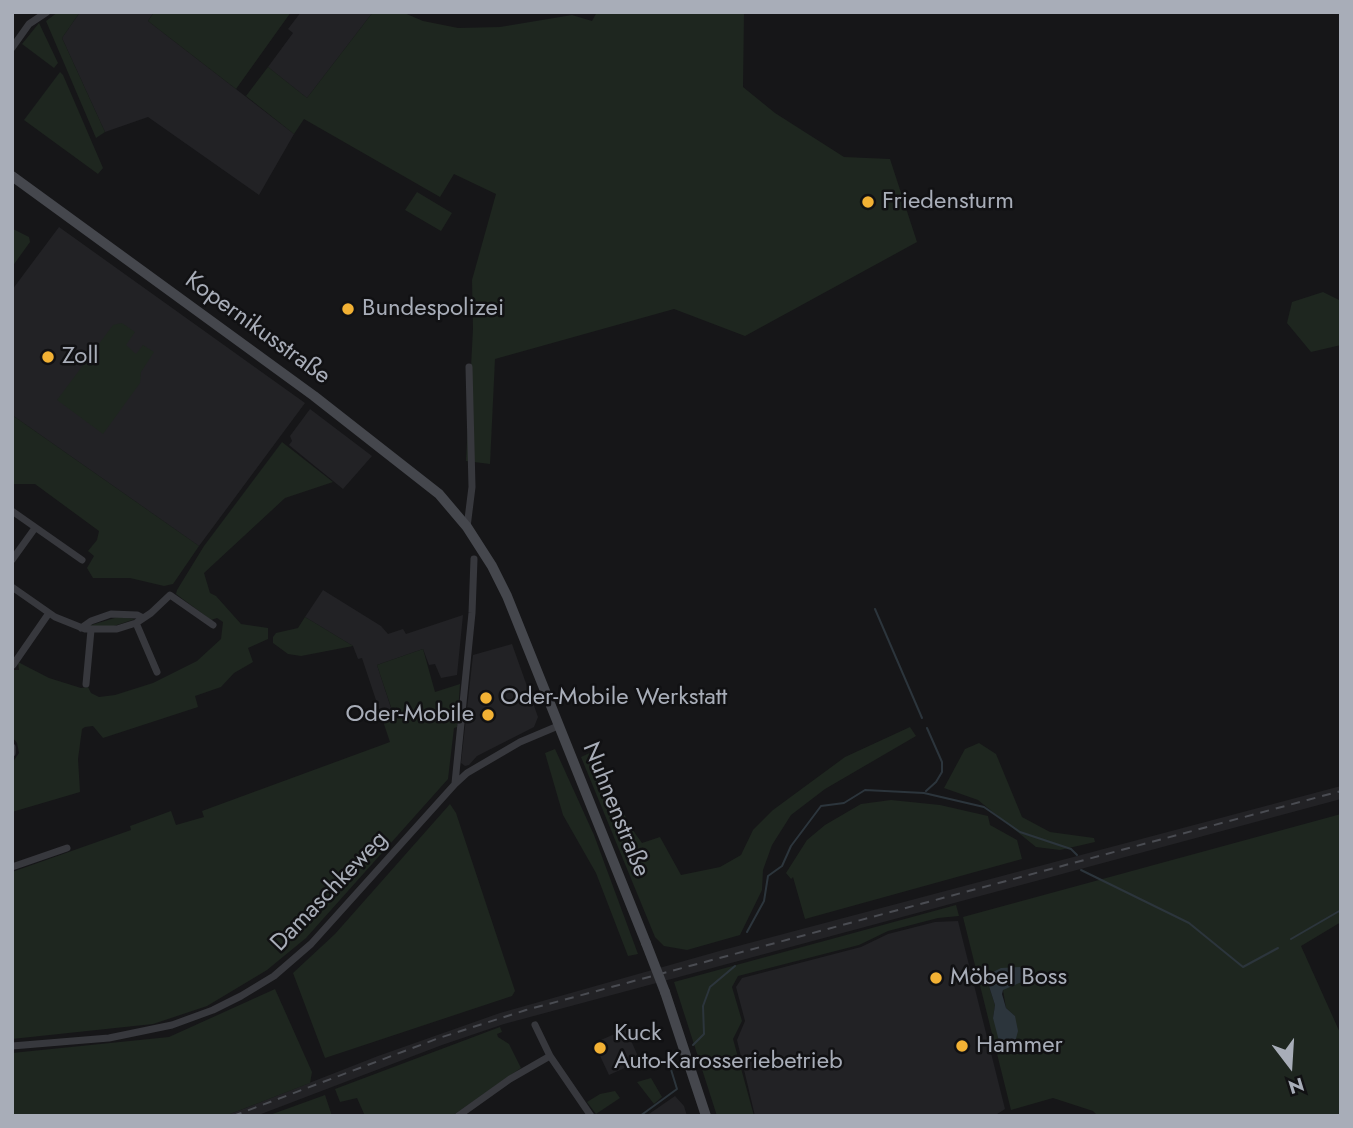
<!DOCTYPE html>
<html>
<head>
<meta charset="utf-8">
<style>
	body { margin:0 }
	#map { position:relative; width:1353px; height:1128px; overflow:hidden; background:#161618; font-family:Jost,sans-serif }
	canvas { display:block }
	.frame { position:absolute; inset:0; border:14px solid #a8adb8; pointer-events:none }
	.north { position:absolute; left:1255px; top:1030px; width:70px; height:70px; -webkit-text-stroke:5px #111113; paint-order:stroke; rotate:163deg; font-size:19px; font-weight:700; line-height:28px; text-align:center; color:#a8adb8 }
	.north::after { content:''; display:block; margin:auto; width:24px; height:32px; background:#a8adb8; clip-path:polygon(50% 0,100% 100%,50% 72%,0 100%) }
</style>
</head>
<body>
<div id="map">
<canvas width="1353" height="1128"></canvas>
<div class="frame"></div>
<div class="north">N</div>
</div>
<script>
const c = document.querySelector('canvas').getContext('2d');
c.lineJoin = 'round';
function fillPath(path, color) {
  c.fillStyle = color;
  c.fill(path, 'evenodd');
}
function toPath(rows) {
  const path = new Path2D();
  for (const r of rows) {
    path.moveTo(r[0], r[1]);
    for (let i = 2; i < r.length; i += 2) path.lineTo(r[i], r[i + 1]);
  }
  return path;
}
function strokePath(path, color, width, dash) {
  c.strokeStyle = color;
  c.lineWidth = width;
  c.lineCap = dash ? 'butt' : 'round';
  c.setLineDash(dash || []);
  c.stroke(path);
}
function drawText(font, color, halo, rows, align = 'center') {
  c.font = font + ' Jost,sans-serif';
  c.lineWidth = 5;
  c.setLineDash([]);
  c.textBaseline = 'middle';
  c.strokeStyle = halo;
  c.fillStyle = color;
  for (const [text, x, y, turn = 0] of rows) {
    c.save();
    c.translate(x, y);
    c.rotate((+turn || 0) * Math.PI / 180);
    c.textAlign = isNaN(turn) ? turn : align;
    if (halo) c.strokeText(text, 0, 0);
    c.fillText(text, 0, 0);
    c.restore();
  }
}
fillPath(toPath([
	[80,12,154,12,148,21,294,134,259,195,148,117,105,132,62,38],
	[301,12,373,12,307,98,268,67,293,33,288,29],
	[59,227,305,403,199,546,12,415,12,290],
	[310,409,372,456,343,489,289,445,292,441,290,436],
	[323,590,381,626,388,634,403,629,406,634,463,615,457,675,441,678,435,664,429,665,423,649,377,665,392,711,381,715,362,658,358,659,353,646,305,617],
	[512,644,538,717,534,727,477,756,469,765,465,766,461,763,473,655],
	[1341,786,1341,799,504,1024,442,1045,256,1116,225,1116,378,1056,500,1013,723,950],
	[958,921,1005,1109,994,1116,755,1116,737,1040,745,1021,736,987,742,978,861,947,888,934,935,922],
	[626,1029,640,1061,609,1075,594,1043],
	[675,1096,684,1106,687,1116,646,1116]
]), '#222225');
fillPath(toPath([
	[58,12,80,12,62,38,105,132,96,138,46,21],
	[154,12,291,12,236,89,148,21],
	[373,12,402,12,423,21,458,28,500,27,572,15,592,21,597,12,744,12,743,87,775,113,844,157,890,159,917,242,745,336,674,309,495,359,490,464,466,461,473,329,472,280,496,194,454,174,440,197,304,119,294,134,246,96,268,67,307,98],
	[39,23,58,63,54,68,22,44],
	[60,72,63,75,103,168,98,174,24,120],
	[417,192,452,213,441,231,405,210],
	[13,229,29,237,30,242,12,267],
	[1323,292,1341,301,1341,345,1311,352,1287,323,1292,302],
	[122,323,135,332,126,345,136,354,143,345,154,352,141,372,140,383,103,434,57,400,113,325],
	[12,415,199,546,173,584,164,586,130,578,93,578,87,568,94,556,88,551,97,540,99,531,35,484,12,484],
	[282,442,333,482,285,498,204,573,210,593,216,596,241,624,268,628,268,639,248,648,253,662,234,673,221,687,195,696,198,707,103,738,93,726,85,727,82,729,78,759,80,792,12,812,12,763,19,753,17,743,12,737,12,670,19,670,18,662,49,678,81,688,88,687,91,693,99,697,115,695,153,683,197,661,221,639,223,622,217,618,211,620,176,594,177,590,204,546],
	[118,617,135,619,111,627,88,626],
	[305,617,353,646,301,656,288,654,273,643,273,637,276,633,298,628],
	[423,649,435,692,460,684,457,727,454,728,448,779,306,938,267,970,207,1006,153,1024,12,1039,12,872,131,830,130,826,171,811,176,825,204,817,202,811,390,742,381,715,392,710,377,665],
	[910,727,916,736,825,789,791,815,772,845,763,870,762,890,740,935,687,950,664,946,655,937,581,757,592,752,632,829,642,843,660,837,681,875,720,867,741,855,753,830,773,810,845,757],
	[979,743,996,754,1022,817,1050,832,1094,838,1095,842,1060,850,1036,847,978,800,944,788,965,749],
	[555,749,594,835,638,954,628,956,596,873,563,815,545,753],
	[891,800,940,805,988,816,990,825,1017,840,1022,859,805,919,793,877,791,879,786,873,807,840,825,825,861,804],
	[450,804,456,813,515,991,512,996,325,1058,293,973,335,934],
	[1341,814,1341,922,1301,946,1341,1035,1341,1116,1098,1116,1093,1111,1053,1098,1011,1110,963,917],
	[987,980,1003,990,1006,1008,1015,1016,993,1018,995,1005],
	[956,905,959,916,938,918,888,931,859,945,738,976,732,987,742,1021,733,1039,754,1116,717,1116,674,982],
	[275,989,312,1072,310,1083,225,1116,12,1116,12,1053,169,1037],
	[500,1027,502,1032,497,1034,498,1037,509,1044,521,1068,452,1116,365,1116,357,1098,340,1102,335,1089],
	[651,1078,662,1097,654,1104,637,1082],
	[615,1091,620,1098,596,1114,587,1102,600,1094],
	[325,1095,332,1116,267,1116]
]), '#1e261f');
fillPath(toPath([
	[1020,967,1024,974,1024,981,1003,990,1002,994,1006,1008,1015,1016,1018,1031,1014,1046,1004,1047,999,1041,993,1018,995,1005,987,980,989,974,1001,968]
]), '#2c353c');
strokePath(toPath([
	[875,609,922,718],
	[926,791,936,782,942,772,942,762,927,728],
	[1081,870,1189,923,1243,967,1278,948],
	[747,932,764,901,768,876,782,866,791,846,821,806,844,803,865,790,924,793,984,807,1020,832,1071,849,1077,855],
	[1291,939,1341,910],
	[693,1045,704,1034,703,1006,710,987,735,966],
	[640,1116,677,1089,669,1063,677,1054]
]), '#2c353c', 2);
strokePath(toPath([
	[12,48,29,24,47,12],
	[12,511,82,560],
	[467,527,472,487,469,367],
	[12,560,35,528],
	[12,587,55,617,85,629,117,629,136,623,151,613,170,595,213,625],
	[136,623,157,672],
	[81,628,91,621,111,614,137,615,143,618],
	[13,665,49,613],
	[86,684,91,630],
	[12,747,12,753],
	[455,783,472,613,474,559],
	[12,867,67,848],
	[535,1025,550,1056,591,1116],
	[12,1046,109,1038,172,1025,213,1010,241,996,274,976,311,944,455,784,467,773,520,742,558,726],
	[458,1116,510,1079,550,1056]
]), '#37383d', 7);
strokePath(toPath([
	[12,176,314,396,439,494,467,527,492,566,507,596,646,943],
	[665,992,706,1116]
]), '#45474d', 10);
strokePath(toPath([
	[233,1116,439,1038,526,1010,1341,791]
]), '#4a4c52', 2, [9, 7]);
strokePath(toPath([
	[646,943,665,992]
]), '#45474d', 10);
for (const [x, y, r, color] of [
	[868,202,7,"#f2b134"],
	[348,309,7,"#f2b134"],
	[48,357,7,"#f2b134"],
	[486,698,7,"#f2b134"],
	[488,715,7,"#f2b134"],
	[936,978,7,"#f2b134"],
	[962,1046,7,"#f2b134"],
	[600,1048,7,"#f2b134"]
]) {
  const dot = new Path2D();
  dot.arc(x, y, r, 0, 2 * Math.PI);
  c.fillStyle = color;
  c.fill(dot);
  strokePath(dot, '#111113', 2.5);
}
drawText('24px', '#a8adb8', '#111113', [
	["Friedensturm",882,202],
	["Bundespolizei",362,309],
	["Zoll",62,357],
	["Oder-Mobile Werkstatt",500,698],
	["Oder-Mobile",474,715,"right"],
	["Möbel Boss",950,978],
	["Kuck",614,1034],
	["Auto-Karosseriebetrieb",614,1062],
	["Hammer",976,1046]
], 'left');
drawText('24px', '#a8adb8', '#111113', [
	["Kopernikusstraße",257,329,36],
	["Nuhnenstraße",615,810,68],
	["Damaschkeweg",330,892,-46]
]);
</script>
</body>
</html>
